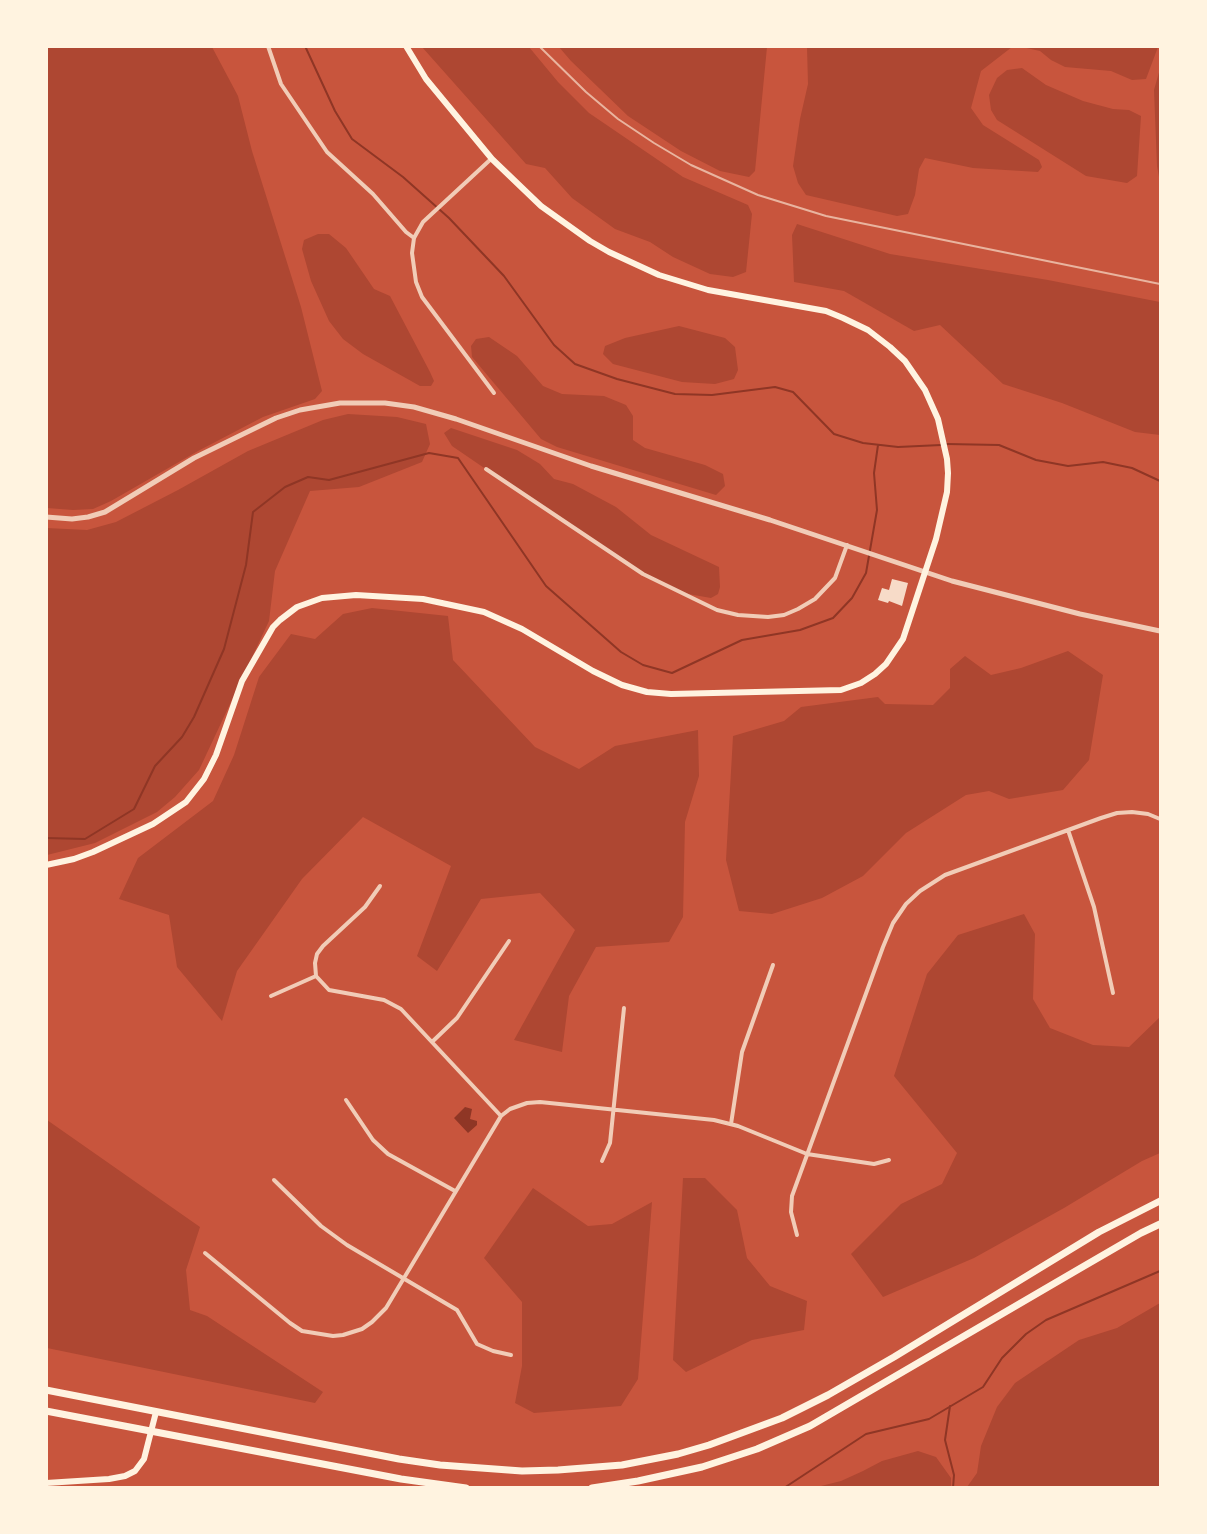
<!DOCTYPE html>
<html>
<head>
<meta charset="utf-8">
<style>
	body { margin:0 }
	#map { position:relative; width:1207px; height:1534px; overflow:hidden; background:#c8553d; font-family:Figtree,sans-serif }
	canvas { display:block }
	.frame { position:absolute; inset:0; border:48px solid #fff3e0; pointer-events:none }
</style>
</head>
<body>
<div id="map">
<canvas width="1207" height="1534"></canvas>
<div class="frame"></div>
</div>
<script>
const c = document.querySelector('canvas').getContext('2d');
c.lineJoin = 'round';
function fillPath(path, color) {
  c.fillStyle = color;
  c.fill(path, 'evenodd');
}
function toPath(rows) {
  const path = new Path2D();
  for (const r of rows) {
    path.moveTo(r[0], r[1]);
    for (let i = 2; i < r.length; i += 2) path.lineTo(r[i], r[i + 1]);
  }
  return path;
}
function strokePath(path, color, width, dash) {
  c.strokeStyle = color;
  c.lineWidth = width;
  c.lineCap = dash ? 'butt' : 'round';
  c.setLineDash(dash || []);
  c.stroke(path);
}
fillPath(toPath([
	[47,46,212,47,238,96,252,151,301,307,322,391,315,399,263,417,198,451,111,501,93,509,73,510,47,508],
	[422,47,529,47,558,82,589,113,683,177,748,205,752,214,746,272,733,277,710,274,673,257,650,242,615,229,572,198,545,168,526,164],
	[559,47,767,47,755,171,749,177,720,171,681,151,628,116,571,61],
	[807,47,1012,47,981,71,971,108,983,125,1039,160,1042,167,1038,172,973,168,925,158,919,169,915,195,908,214,897,216,806,195,798,183,793,166,800,119,808,84],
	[1022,47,1158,46,1158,47,1146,79,1132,80,1111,71,1065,67,1051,60,1040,51],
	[1022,68,1046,85,1083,101,1113,109,1129,110,1141,116,1137,176,1127,183,1086,176,997,120,991,110,989,95,997,78,1007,70],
	[1160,69,1160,182,1157,166,1154,90],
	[797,224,890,254,1048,280,1160,302,1160,435,1135,432,1062,403,1003,384,940,325,914,331,844,291,794,282,792,235],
	[318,234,329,234,346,248,374,289,390,296,430,372,434,381,431,386,420,386,363,354,343,339,329,321,311,281,302,249,304,240],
	[679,326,725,338,735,347,738,370,734,379,715,384,682,382,613,364,603,354,605,346,625,338],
	[489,337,517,356,543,386,562,394,604,396,626,405,633,416,633,440,645,448,705,465,723,474,725,486,716,495,557,447,541,439,472,357,471,346,476,339],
	[348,414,397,417,426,424,430,444,422,462,359,487,310,491,275,571,269,621,199,770,175,797,157,812,95,843,47,855,46,528,87,530,116,522,178,490,248,451,323,420],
	[451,428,517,450,540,464,554,479,573,484,616,507,651,535,719,567,720,587,718,594,711,598,677,592,643,574,578,532,452,446,444,433],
	[372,608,448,616,453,660,535,747,579,769,615,746,698,730,699,776,685,822,683,917,669,942,596,947,569,996,562,1052,514,1040,575,930,540,893,481,899,437,971,417,956,451,866,363,817,302,879,237,971,222,1021,177,967,169,915,119,899,138,858,213,801,234,755,259,677,291,634,315,639,343,614],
	[1068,651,1103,675,1089,760,1063,790,1009,799,989,791,966,795,906,833,863,876,822,898,772,914,739,911,726,860,733,736,784,721,801,707,878,697,885,704,933,705,950,688,950,669,965,656,991,675,1021,668],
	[1024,914,1035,934,1033,999,1050,1028,1093,1045,1129,1047,1160,1017,1160,1153,1142,1161,1064,1208,974,1258,883,1297,851,1254,901,1204,942,1184,957,1153,894,1076,927,974,958,935],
	[47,1120,200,1227,186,1270,190,1310,207,1316,323,1392,315,1403,47,1348],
	[683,1178,705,1178,737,1210,747,1258,770,1286,807,1301,804,1330,752,1340,686,1372,673,1360],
	[533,1188,588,1226,612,1224,652,1202,638,1379,621,1406,534,1413,515,1403,522,1366,522,1302,484,1258],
	[1160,1303,1160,1487,967,1487,977,1473,981,1446,997,1407,1015,1383,1079,1340,1117,1328],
	[918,1451,936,1457,951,1478,951,1487,817,1487,841,1481,863,1471,882,1461]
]), '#ae4732');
fillPath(toPath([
	[465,1107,472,1109,470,1119,477,1121,477,1125,468,1133,454,1118]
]), '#8f3625');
strokePath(toPath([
	[305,46,335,111,352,139,403,177,449,218,504,276,554,345,575,364,617,379,675,394,712,395,775,387,793,392,834,434,863,443,898,447,941,445],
	[947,444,999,445,1036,460,1068,466,1103,462,1132,468,1160,481],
	[46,838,85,839,134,809,155,766,182,737,194,717,224,649,246,565,253,512,285,487,308,477,329,480,429,453,458,458,546,586,621,652,643,665,672,673,742,640,800,630,833,618,852,598,866,573,877,510,874,473,878,445],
	[950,1406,945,1440,954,1475,953,1488],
	[784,1488,866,1434,929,1419,983,1387,1002,1358,1026,1334,1046,1320,1160,1271]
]), '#8f3625', 2);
fillPath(toPath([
	[892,579,908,583,902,606,889,601,888,603,878,600,882,588,889,590]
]), '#f7dbc8');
strokePath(toPath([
	[268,46,281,84,327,152,373,194,406,232,414,238],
	[491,159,423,222,414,238,412,253,416,282,422,297,494,393],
	[486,469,643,574,717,610,738,615,768,617,784,615,798,609,815,599,835,578,847,545],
	[1068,830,1094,907,1113,993],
	[380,886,365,907,323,946,317,954,315,963,316,976,329,990,384,1000,401,1009,501,1116],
	[271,996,316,976],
	[432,1042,457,1018,509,941],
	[346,1100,373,1140,388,1154,455,1191],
	[731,1124,742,1052,773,965],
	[602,1161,610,1143,624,1008],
	[274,1180,321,1226,347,1245,457,1310,477,1344,493,1351,511,1355],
	[797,1235,791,1212,792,1196,883,947,893,923,906,904,920,891,945,875,1101,818,1117,813,1132,812,1148,814,1160,819],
	[205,1253,290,1323,302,1331,333,1336,343,1335,362,1329,372,1322,386,1308,501,1116,510,1109,527,1103,540,1102,714,1120,738,1126,807,1154,874,1164,889,1160]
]), '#f1ccb7', 4);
strokePath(toPath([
	[46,517,72,519,88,517,105,512,194,458,276,418,300,410,340,403,385,403,414,407,456,419,591,466,770,520,952,581,1080,614,1160,631]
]), '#f1ccb7', 5);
strokePath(toPath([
	[46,865,74,859,93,852,153,824,186,802,204,779,216,755,242,681,273,627,280,620,297,607,322,598,356,595,423,599,484,612,522,629,593,671,622,685,647,692,671,694,841,690,861,683,875,674,886,664,903,639,936,539,947,492,948,473,947,459,938,419,925,390,905,361,890,347,868,330,843,318,826,311,708,290,659,275,609,252,590,241,541,206,492,159,426,79,406,46],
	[46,1483,109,1479,125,1476,135,1471,144,1459,156,1412]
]), '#fff3e0', 6);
strokePath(toPath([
	[46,1390,399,1459,440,1465,522,1471,558,1470,622,1465,678,1454,709,1445,782,1418,828,1395,894,1357,1099,1232,1160,1201],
	[46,1411,401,1479,466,1488],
	[592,1488,638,1481,702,1467,757,1449,810,1426,1079,1269,1141,1233,1160,1224]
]), '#fff3e0', 7);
strokePath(toPath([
	[539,46,586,92,618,119,654,143,691,165,758,195,826,216,1160,284]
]), '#e9b49f', 2);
</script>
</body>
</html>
